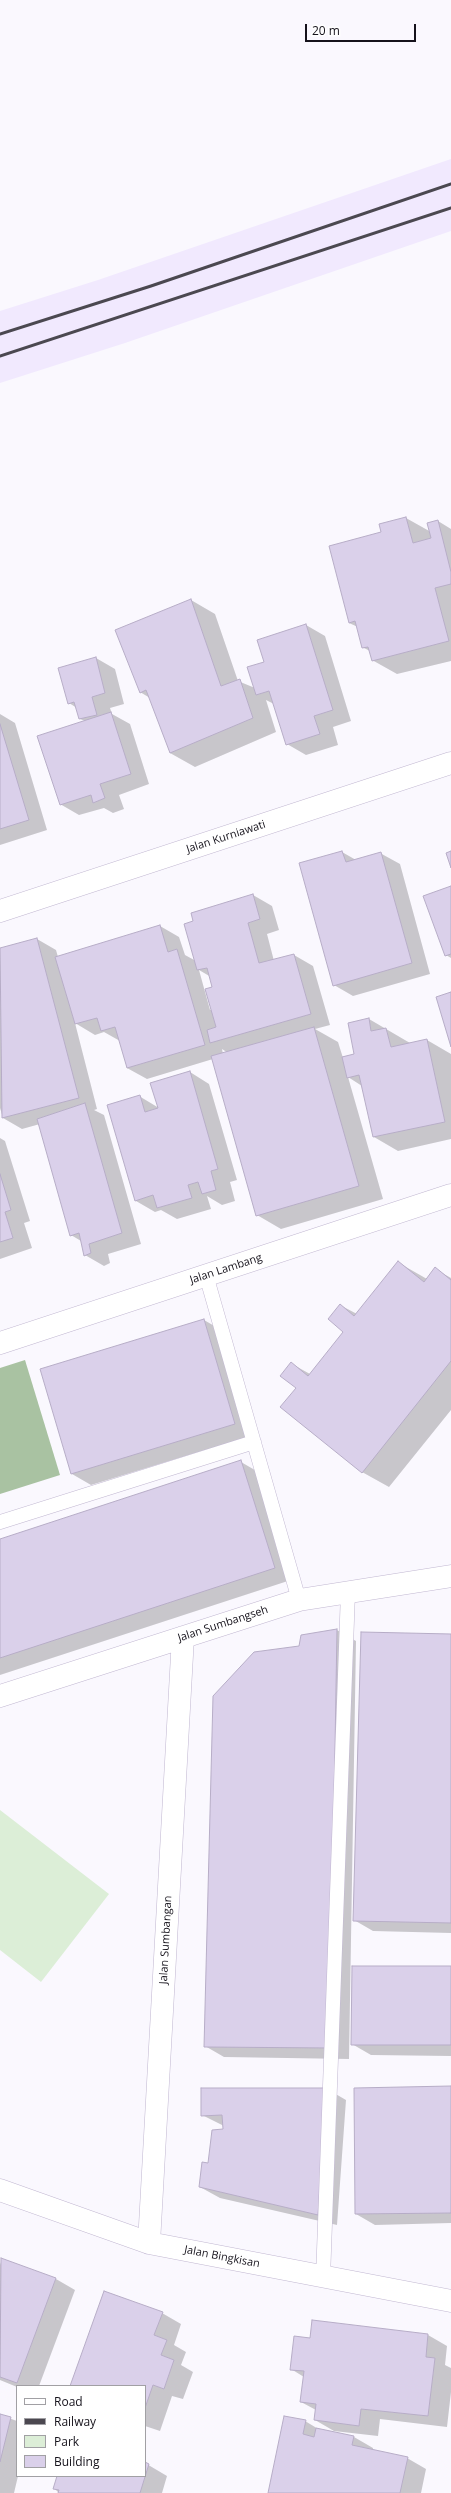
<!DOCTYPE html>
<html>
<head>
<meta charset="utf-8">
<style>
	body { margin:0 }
	#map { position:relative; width:451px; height:2493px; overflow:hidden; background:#faf8fe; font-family:"Open Sans",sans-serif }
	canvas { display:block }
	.legend { position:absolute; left:16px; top:2385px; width:130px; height:92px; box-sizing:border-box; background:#fff; border:1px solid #a1a0a4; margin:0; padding:5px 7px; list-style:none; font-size:12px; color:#15121b }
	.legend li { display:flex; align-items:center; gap:8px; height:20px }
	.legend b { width:20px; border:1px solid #a1a0a4 }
	.scale { position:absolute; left:305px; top:24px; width:111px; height:18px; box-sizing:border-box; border:2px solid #15121b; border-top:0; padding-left:5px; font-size:12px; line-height:14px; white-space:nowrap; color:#15121b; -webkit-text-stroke:3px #fff; paint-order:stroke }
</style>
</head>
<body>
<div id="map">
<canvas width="451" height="2493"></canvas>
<ul class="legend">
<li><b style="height:5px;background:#fff"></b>Road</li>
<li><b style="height:5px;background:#4b4850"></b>Railway</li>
<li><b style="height:11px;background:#dceed7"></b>Park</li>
<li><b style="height:11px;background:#dad0ea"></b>Building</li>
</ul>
<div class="scale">20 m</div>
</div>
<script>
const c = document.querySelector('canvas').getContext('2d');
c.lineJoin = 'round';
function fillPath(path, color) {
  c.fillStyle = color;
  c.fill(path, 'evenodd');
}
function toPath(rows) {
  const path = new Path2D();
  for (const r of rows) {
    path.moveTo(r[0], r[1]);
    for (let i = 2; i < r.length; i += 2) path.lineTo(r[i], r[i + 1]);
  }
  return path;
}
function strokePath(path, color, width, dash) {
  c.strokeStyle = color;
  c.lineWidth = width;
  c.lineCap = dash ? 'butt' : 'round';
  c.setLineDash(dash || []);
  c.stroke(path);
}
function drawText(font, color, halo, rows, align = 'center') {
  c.font = font + ' "Open Sans",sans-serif';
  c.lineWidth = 3;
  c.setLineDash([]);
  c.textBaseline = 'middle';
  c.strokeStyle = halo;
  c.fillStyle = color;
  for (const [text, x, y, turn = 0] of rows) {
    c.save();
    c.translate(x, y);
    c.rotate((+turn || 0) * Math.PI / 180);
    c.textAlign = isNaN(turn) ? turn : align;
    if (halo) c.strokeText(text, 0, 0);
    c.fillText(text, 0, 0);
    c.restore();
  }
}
fillPath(toPath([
	[451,159,451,231,125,343,0,383,0,311,98,280]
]), '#f1e9fe');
fillPath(toPath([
	[0,1810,109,1894,41,1982,0,1950]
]), '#dceed7');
fillPath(toPath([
	[25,1360,60,1475,0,1494,0,1368]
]), '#a9c2a2');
fillPath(toPath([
	[406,518,431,532,438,521,451,529,451,661,397,674,372,660,370,651,362,647,358,627,349,623,382,533],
	[191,600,215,614,238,681,255,688,265,662,306,625,325,636,351,721,333,727,338,745,306,755,287,744,274,704,266,700,276,732,195,767,170,753,150,698,140,692],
	[96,658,115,669,124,704,110,708,112,714,130,724,149,784,119,795,124,809,113,813,104,808,79,815,60,804,85,721,80,719,77,708,69,703],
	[0,714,15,723,47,830,0,845],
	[342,852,356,860,380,853,400,864,430,974,353,996,334,985],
	[451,887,451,958,446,955],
	[253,895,272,906,279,930,267,934,274,961,294,955,313,966,330,1025,315,1029,338,1042,343,1058,356,1054,369,1019,410,1043,427,1040,451,1054,451,1139,398,1151,374,1137,362,1086,348,1077,383,1199,281,1229,257,1215,213,1059,147,1079,127,1068,120,1041,104,1032,95,1035,75,1023,97,1109,94,1110,104,1115,141,1244,108,1254,110,1263,104,1266,85,1255,81,1241,71,1235,40,1124,22,1129,3,1118,0,1108,0,949,37,939,56,950,58,957,160,926,179,937,185,955,196,961,194,921],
	[199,970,211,977,214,988,212,1010,210,1010],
	[222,1049,228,1053,223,1054],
	[190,1072,209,1084,237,1180,230,1182,235,1201,222,1205,207,1196,211,1209,177,1219,161,1210,155,1212,136,1201,139,1096,159,1108],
	[0,1138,5,1141,30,1221,24,1223,32,1248,0,1259],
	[399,1263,427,1279,435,1269,451,1278,451,1410,389,1487,362,1472,297,1388,292,1364,310,1374,344,1332,340,1305,357,1314],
	[204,1320,223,1331,254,1435,91,1485,72,1474],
	[241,1462,260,1473,294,1579,0,1675,0,1540],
	[337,1630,356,1641,349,2059,224,2057,205,2046,302,1636],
	[451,1635,451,1933,373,1931,354,1920],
	[451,1967,451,2056,371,2055,352,2044],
	[451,2087,451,2223,375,2225,356,2214],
	[327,2089,346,2100,337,2225,220,2198,200,2187,224,2130,224,2126,202,2115],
	[2,2259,56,2279,75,2290,39,2386,17,2387,0,2380,0,2265],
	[162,2313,181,2324,174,2345,186,2352,181,2365,193,2372,183,2399,172,2396,160,2431,145,2426,145,2386,71,2386],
	[428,2335,447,2346,445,2365,451,2368,451,2392,447,2427,380,2419,378,2436,334,2431,315,2420,316,2410,301,2402,304,2377,291,2369],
	[0,2415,17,2421,18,2476,14,2493,0,2493],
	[305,2421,320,2430,354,2437,373,2448,373,2450,407,2458,426,2469,421,2493,269,2493],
	[145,2463,167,2476,162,2493,59,2493,54,2488,58,2476,145,2476]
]), '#0003');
const building = toPath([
	[406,517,413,543,431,538,427,523,438,520,451,572,451,584,435,588,449,641,372,661,368,647,362,648,355,621,349,623,329,546,381,532,379,524,406,517],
	[191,599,221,686,240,679,253,718,170,753,146,690,140,693,115,630,191,599],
	[306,624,333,710,314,716,320,734,286,745,269,691,256,695,247,667,264,662,257,640,306,624],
	[96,657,105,693,92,697,97,715,79,719,74,702,68,704,58,668,96,657],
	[111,712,131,774,100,784,105,798,93,803,91,795,60,805,37,736,111,712],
	[0,724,29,820,0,829,0,724],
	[342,851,346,862,381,852,412,963,333,986,299,863,342,851],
	[451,851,451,868,446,853,451,851],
	[451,886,451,954,445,956,423,896,451,886],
	[253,894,260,919,248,923,259,963,294,954,311,1014,210,1043,207,1030,216,1027,205,989,212,987,207,968,197,970,184,924,193,921,191,913,253,894],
	[160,925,168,952,177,949,205,1045,127,1068,115,1027,101,1031,97,1018,75,1024,55,957,160,925],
	[37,938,79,1098,2,1118,0,948,37,938],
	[451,992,451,1047,436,997,451,992],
	[369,1018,371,1031,386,1028,391,1047,427,1039,445,1122,373,1137,359,1075,347,1078,342,1057,354,1054,348,1023,369,1018],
	[314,1027,359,1186,256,1216,211,1056,314,1027],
	[190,1071,218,1169,211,1171,216,1190,202,1194,198,1182,188,1185,192,1198,157,1208,153,1195,135,1201,107,1105,140,1095,145,1112,158,1108,150,1083,190,1071],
	[85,1103,122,1233,89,1244,91,1253,84,1256,79,1233,70,1236,37,1119,85,1103],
	[0,1174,11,1210,5,1212,13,1238,0,1242,0,1174],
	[398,1261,424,1282,435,1267,451,1280,451,1361,362,1473,280,1407,296,1388,280,1376,291,1362,308,1376,343,1332,328,1319,340,1304,354,1316,398,1261],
	[204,1319,235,1424,71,1474,40,1369,204,1319],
	[241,1460,275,1568,0,1658,0,1539,241,1460],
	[337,1629,330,2048,204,2047,213,1696,254,1652,299,1646,301,1635,337,1629],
	[361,1632,451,1634,451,1923,353,1921,361,1632],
	[352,1966,451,1966,451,2045,351,2045,352,1966],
	[451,2086,451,2213,355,2214,354,2088,451,2086],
	[201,2088,327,2088,318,2215,199,2187,202,2162,208,2163,212,2130,223,2129,222,2115,201,2116,201,2088],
	[1,2258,56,2278,17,2383,0,2377,1,2258],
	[104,2291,163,2312,154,2335,167,2340,161,2355,174,2360,164,2389,153,2385,145,2408,145,2386,70,2386,104,2291],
	[312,2320,428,2334,426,2357,435,2358,428,2416,361,2409,359,2426,314,2420,316,2404,300,2402,304,2371,290,2370,294,2336,310,2338,312,2320],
	[0,2414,11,2417,0,2462,0,2414],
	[284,2416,306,2420,303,2434,314,2437,316,2428,354,2436,352,2445,408,2457,400,2493,268,2493,284,2416],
	[145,2462,149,2464,140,2493,58,2493,59,2490,53,2489,57,2476,145,2476,145,2462]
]);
fillPath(building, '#dad0ea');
strokePath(building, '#b7adc7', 1);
const service = toPath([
	[206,1275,299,1600],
	[0,1522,254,1442],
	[323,2278,348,1592]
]);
const minor = toPath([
	[0,911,451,763],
	[0,1343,451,1195],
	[0,1696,299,1600,451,1576],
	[0,2190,149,2243,451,2301],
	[149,2243,183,1637]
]);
strokePath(service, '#c1b7d1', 15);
strokePath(minor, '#c1b7d1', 23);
strokePath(service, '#fff', 14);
strokePath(minor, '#fff', 22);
strokePath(toPath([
	[0,334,151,286,451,184],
	[0,356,451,208]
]), '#4b4850', 3);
drawText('11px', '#15121b', '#fff', [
	["Jalan Kurniawati",226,837,-18],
	["Jalan Lambang",226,1269,-18],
	["Jalan Sumbangseh",223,1624,-18],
	["Jalan Sumbangan",166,1940,-87],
	["Jalan Bingkisan",222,2257,11]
]);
</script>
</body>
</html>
